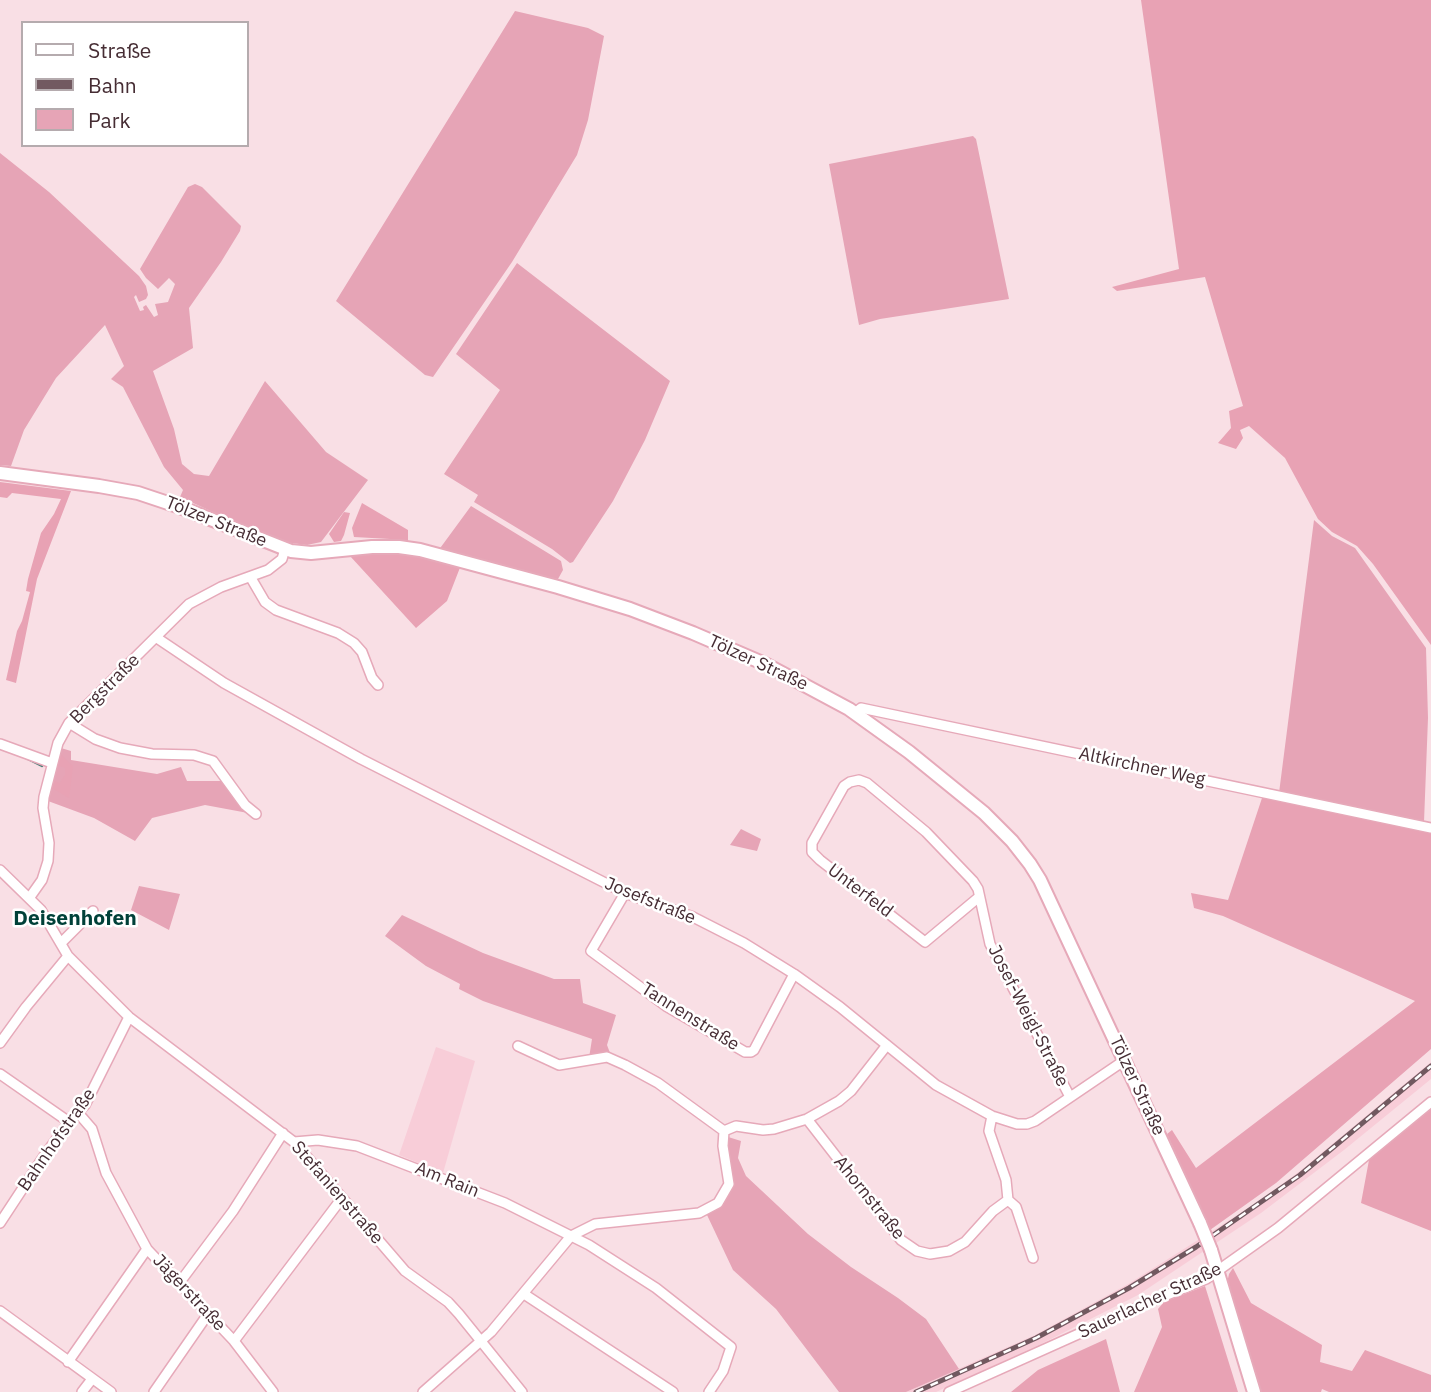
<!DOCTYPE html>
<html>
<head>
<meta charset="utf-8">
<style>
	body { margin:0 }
	#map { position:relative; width:1431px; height:1392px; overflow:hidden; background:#f9dfe5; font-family:"IBM Plex Sans",sans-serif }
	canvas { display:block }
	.legend { position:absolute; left:21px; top:21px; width:228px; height:126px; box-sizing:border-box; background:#fff; border:2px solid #b5abae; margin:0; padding:9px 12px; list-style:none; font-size:21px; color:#462d34 }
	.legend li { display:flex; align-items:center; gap:14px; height:35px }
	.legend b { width:35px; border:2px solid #b5abae }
</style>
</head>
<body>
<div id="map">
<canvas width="1431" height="1392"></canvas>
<ul class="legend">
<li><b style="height:9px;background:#fff"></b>Straße</li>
<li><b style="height:9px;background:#725960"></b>Bahn</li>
<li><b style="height:19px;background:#e6a4b6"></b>Park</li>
</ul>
</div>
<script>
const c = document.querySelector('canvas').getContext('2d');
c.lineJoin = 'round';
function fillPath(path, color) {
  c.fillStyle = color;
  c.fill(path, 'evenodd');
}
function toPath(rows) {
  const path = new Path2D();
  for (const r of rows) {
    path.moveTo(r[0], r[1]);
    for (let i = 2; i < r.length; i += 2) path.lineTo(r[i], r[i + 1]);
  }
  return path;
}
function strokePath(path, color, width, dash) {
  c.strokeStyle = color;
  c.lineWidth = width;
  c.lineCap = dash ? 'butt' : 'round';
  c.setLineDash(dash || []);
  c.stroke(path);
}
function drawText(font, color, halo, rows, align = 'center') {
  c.font = font + ' "IBM Plex Sans",sans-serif';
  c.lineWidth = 5;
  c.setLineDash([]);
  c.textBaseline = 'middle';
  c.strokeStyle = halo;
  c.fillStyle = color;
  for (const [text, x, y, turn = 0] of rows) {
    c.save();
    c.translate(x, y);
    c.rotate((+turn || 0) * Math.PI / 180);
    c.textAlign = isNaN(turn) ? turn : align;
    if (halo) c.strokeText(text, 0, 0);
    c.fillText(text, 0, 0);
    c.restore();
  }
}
fillPath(toPath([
	[436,1047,475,1061,443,1173,399,1155],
	[1431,1062,1431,1079,1344,1150,1261,1213,1138,1295,1041,1344,936,1392,906,1392,1035,1335,1130,1283,1255,1204,1300,1171]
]), '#f8cdd8');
fillPath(toPath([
	[515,11,588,28,604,36,588,120,577,155,512,262,433,377,425,375,336,301],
	[973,136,976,139,1009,299,880,319,859,325,829,164],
	[0,153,49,192,139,276,146,286,148,295,146,299,139,302,136,295,134,297,140,311,144,310,143,307,146,305,154,317,158,315,155,304,168,302,175,284,169,278,158,289,146,278,140,269,188,187,195,184,202,187,241,226,240,231,221,262,189,308,193,348,153,371,174,429,182,464,194,474,209,476,265,381,326,452,368,480,321,542,307,545,276,541,180,497,183,490,164,467,123,387,111,379,124,366,105,325,56,378,24,430,11,466,0,465],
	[517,263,670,381,645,440,613,501,573,562,570,563,552,549,474,502,478,495,444,474,500,390,456,354],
	[471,506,561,561,563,570,558,579,551,582,438,551],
	[1314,520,1332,536,1355,548,1426,648,1428,718,1424,822,1279,793],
	[61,748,71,751,71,760,157,774,181,767,187,781,225,781,248,813,205,805,152,818,135,841,94,818,48,801],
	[741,829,761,839,757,851,730,845],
	[139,886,180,894,169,930,131,910],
	[402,915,483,953,554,979,580,979,583,1003,616,1015,607,1045,610,1053,589,1058,592,1039,483,1001,459,989,460,984,426,966,385,936],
	[725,1136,741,1141,738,1158,746,1176,808,1234,851,1267,898,1298,926,1319,959,1369,906,1392,839,1392,776,1309,733,1270,707,1215,720,1205,728,1195,732,1184]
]), '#e6a4b6');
fillPath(toPath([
	[1141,0,1431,0,1431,645,1373,564,1357,546,1332,532,1318,519,1285,458,1249,426,1240,430,1243,438,1236,449,1218,443,1231,428,1229,411,1243,406,1205,277,1117,291,1112,287,1179,269],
	[0,482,71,491,37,579,16,683,6,680,17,631,22,621,30,592,26,591,28,579,41,533,54,514,61,499,12,493,7,498,0,497],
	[362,503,408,530,408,544,390,539,354,537,352,528],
	[344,512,350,513,344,535,341,541,334,542,329,534],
	[405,552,461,565,447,601,416,628,350,556],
	[59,753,73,766,69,798,50,787,52,780,60,783,65,775,65,768,56,765],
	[1263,795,1431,832,1431,1049,1276,1183,1210,1230,1167,1134,1172,1130,1196,1168,1415,1001,1223,916,1194,908,1191,893,1228,900],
	[1431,1109,1431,1231,1361,1203,1369,1160],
	[1233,1268,1251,1303,1322,1345,1320,1362,1352,1371,1365,1350,1431,1375,1431,1392,1329,1392,1322,1389,1321,1392,1260,1392,1227,1283,1229,1274],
	[1205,1286,1238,1392,1134,1392,1162,1327,1158,1309,1164,1302],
	[1106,1339,1120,1392,1011,1392,1038,1370]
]), '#e8a2b4');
strokePath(toPath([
	[26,758,42,766]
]), '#497e76', 2.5);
const minor = toPath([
	[251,578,265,602,276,610,338,633,354,643,362,652,372,678,378,685],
	[157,638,224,683,361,759,625,893,693,917,744,943,794,974,840,1007,936,1085,992,1116,1017,1124,1027,1124,1035,1121,1125,1060],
	[855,713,861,708,1431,828],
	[69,723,95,739,120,748,152,754,194,755,213,761,245,805,256,814],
	[0,744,52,763],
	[0,870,41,910,68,956,129,1017,294,1142,405,1271,448,1302,459,1314,522,1392],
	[625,893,591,951,666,1006,745,1052,751,1052,754,1050,794,974],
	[30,897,42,880,48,861,49,843,43,808,44,797,58,743,69,723,189,604,221,587,268,570,282,559,285,549],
	[979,897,925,942,820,860,812,852,812,843,844,786,850,782,859,780,867,783,926,832,973,881,978,889,990,944,1070,1097],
	[61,943,93,911],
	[0,1043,26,1007,68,956],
	[518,1046,559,1065,607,1057,625,1065,658,1083,724,1131],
	[0,1074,69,1122],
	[79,1114,92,1129,106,1173,147,1249,234,1341,273,1392],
	[807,1119,901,1240,917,1251,930,1254,949,1251,965,1242,993,1211,1008,1200,1006,1180,989,1131,992,1116],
	[724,1131,736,1126,763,1130,774,1129,807,1119,839,1101,851,1091,887,1045],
	[294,1142,318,1140,357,1146,505,1203,589,1245,656,1288,731,1347,723,1371,709,1392],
	[1008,1200,1016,1207,1033,1258],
	[0,1223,44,1156,69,1122,85,1105,129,1017],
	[180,1282,233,1211,283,1133],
	[524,1294,673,1392],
	[0,1311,111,1392],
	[234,1341,342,1198],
	[68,1362,147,1249],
	[82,1392,92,1379],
	[154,1392,208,1314],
	[423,1392,491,1332,571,1236,595,1224,699,1213,718,1203,729,1184,723,1146,724,1131],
	[949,1392,1152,1301,1206,1279,1278,1228,1431,1102]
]);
const major = toPath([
	[0,473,99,486,138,493,180,507,291,551,311,553,372,547,399,547,420,550,558,587,630,609,693,633,765,664,849,709,909,752,984,813,1012,841,1030,864,1040,880,1200,1223],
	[1211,1250,1254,1392]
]);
strokePath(minor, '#e6a9b9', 12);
strokePath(major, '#e6a9b9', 16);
strokePath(minor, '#fff', 9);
strokePath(major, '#fff', 12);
const rail = toPath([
	[916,1392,1036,1338,1129,1288,1196,1247,1300,1175,1431,1066]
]);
strokePath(rail, '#725960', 5);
strokePath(rail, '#fff', 2.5, [8]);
const majorBridge = toPath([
	[1200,1223,1211,1250]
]);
strokePath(majorBridge, '#e6a9b9', 16, []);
strokePath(majorBridge, '#fff', 12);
drawText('18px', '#462d34', '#fff', [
	["Tölzer Straße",216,522,22],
	["Tölzer Straße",758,663,25],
	["Bergstraße",105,689,-45],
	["Altkirchner Weg",1142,767,12],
	["Unterfeld",860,891,37],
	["Josefstraße",650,901,22],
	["Josef-Weigl-Straße",1028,1016,63],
	["Tannenstraße",690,1017,32],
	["Tölzer Straße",1137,1086,65],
	["Bahnhofstraße",57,1140,-55],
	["Am Rain",447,1180,22],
	["Stefanienstraße",337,1193,49],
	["Ahornstraße",869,1198,51],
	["Jägerstraße",189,1293,47],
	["Sauerlacher Straße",1150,1301,-25]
]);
drawText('bold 21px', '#004139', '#fff', [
	["Deisenhofen",75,919]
]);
</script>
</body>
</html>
